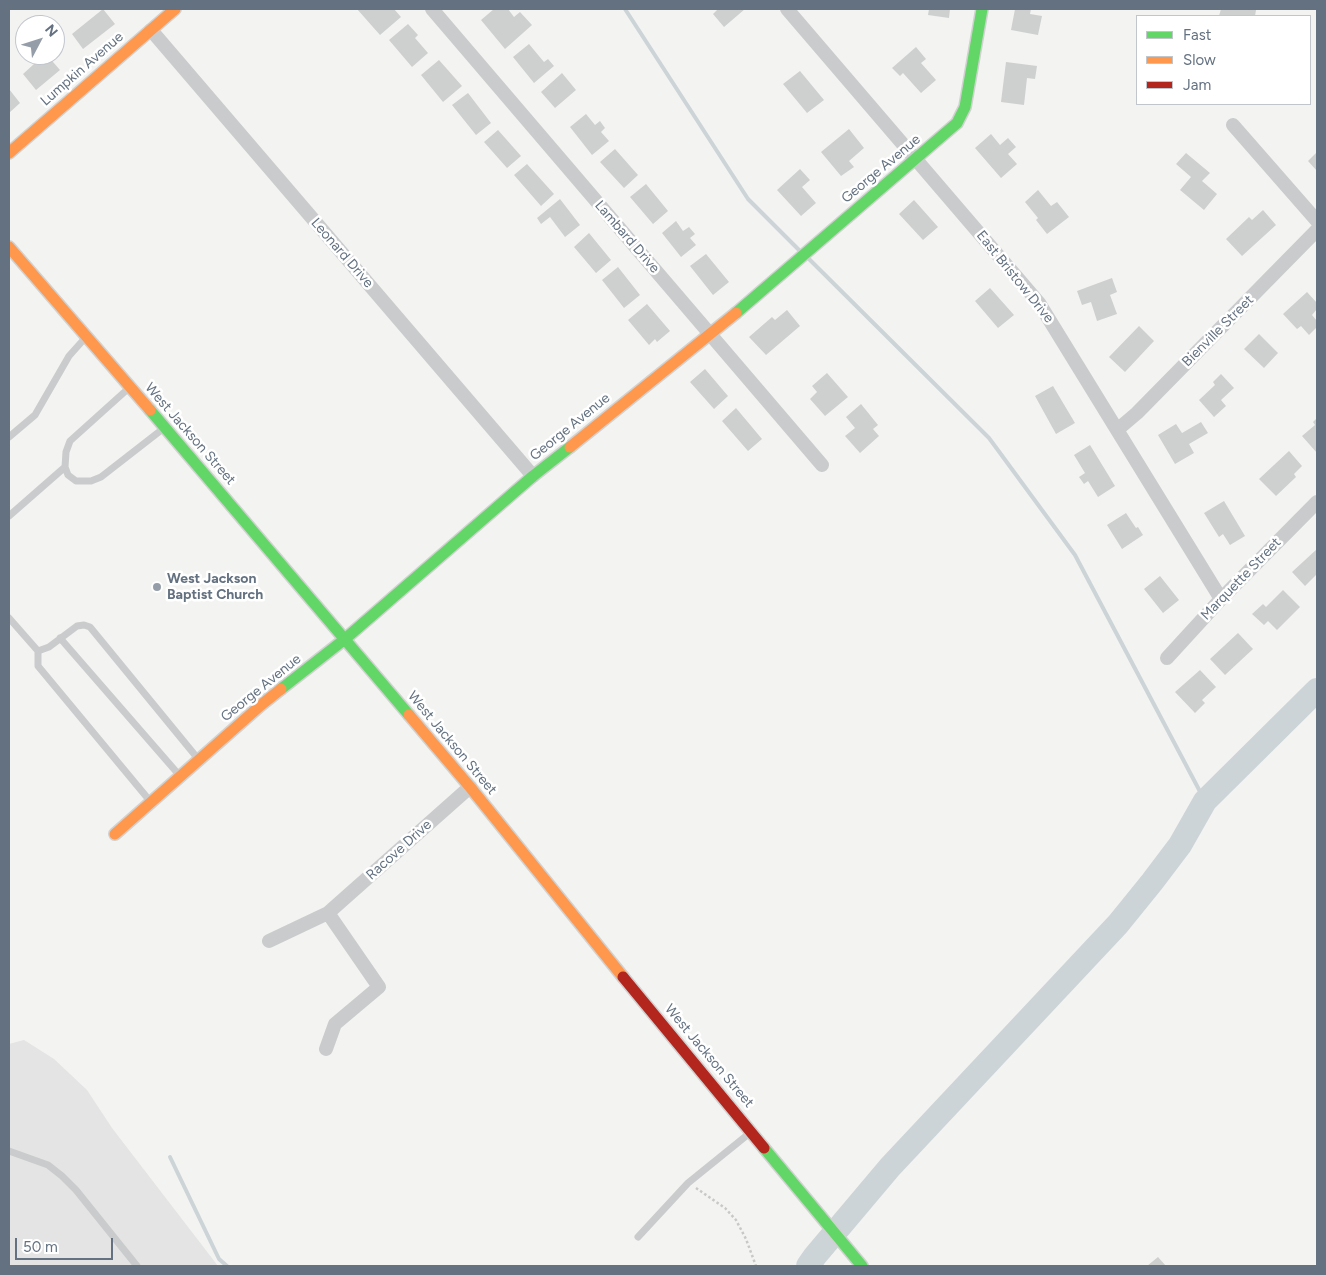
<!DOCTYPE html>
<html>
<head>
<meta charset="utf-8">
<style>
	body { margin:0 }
	#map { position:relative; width:1326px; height:1275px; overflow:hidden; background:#f3f3f1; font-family:Figtree,sans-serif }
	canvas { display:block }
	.frame { position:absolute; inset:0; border:10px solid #637181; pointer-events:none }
	.legend { position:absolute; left:1136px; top:15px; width:175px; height:90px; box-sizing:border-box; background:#fff; border:1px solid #c1c6cd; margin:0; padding:6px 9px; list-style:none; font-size:15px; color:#637181 }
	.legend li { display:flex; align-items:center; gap:10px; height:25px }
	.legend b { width:25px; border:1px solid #c1c6cd }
	.north { position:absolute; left:15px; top:15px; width:50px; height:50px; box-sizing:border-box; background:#fff; border:1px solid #c1c6cd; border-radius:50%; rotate:50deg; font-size:14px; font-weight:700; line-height:20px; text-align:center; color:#637181 }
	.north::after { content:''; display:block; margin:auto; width:18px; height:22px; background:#959ea8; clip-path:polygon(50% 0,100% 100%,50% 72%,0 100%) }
	.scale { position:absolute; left:15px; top:1238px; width:98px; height:22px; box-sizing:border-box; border:2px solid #637181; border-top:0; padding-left:6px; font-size:15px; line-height:18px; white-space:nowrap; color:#637181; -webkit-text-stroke:4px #fff; paint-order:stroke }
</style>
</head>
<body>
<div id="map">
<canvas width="1326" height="1275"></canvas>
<div class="frame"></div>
<ul class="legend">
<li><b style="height:6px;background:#63d668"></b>Fast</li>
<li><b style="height:6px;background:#ff974d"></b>Slow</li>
<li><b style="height:6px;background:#b3261e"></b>Jam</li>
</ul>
<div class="north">N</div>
<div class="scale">50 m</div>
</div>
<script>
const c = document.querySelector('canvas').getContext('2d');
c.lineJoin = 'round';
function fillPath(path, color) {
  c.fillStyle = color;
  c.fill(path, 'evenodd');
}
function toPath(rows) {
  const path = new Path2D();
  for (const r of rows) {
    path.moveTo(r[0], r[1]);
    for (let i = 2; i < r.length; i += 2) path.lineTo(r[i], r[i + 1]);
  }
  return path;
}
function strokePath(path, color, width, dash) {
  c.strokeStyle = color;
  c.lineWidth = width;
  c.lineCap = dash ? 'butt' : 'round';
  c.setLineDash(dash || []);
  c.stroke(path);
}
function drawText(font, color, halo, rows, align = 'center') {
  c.font = font + ' Figtree,sans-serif';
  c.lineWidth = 5;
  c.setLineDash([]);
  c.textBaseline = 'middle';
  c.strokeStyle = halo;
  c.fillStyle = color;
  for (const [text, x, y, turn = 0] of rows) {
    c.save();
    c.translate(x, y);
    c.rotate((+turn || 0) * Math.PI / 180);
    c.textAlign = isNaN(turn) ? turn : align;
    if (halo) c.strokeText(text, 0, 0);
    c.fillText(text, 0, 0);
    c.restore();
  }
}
fillPath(toPath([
	[24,1040,54,1059,87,1090,112,1128,218,1266,9,1266,9,1044]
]), '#e3e4e3');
strokePath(toPath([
	[625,9,748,199,800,251],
	[807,257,989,438,1075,555,1205,801],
	[170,1157,219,1259,227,1266]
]), '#ccd4d7', 4);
strokePath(toPath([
	[808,1266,815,1256,890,1167,1118,924,1152,882,1180,845,1205,801,1317,690]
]), '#ccd4d7', 24);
fillPath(toPath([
	[103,9,115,24,83,49,72,34],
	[357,9,394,9,401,17,380,35],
	[494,9,508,9,514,17,520,12,532,25,505,49,481,20],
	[718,9,745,9,724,27,713,14],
	[929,9,950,9,949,18,928,15],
	[1015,9,1031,9,1030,14,1042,16,1038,35,1011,30],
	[1221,9,1252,9,1256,10,1255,16,1219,16],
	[408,24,418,35,415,38,428,53,412,67,389,40],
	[529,44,544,62,548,59,554,66,534,83,513,57],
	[916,47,926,59,921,63,936,80,921,93,903,73,900,76,892,68],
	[44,55,47,55,60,70,36,90,23,74],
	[439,60,462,86,443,102,421,75],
	[1006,62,1037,66,1035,79,1027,78,1024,105,1001,102],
	[800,71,824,100,807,113,783,84],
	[562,73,576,90,555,108,541,92],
	[9,89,20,103,9,113],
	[468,93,491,123,476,135,452,105],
	[586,114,595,125,600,121,605,128,601,132,609,141,592,155,570,127],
	[849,129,864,148,849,161,854,167,841,176,821,152],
	[498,130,521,156,507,168,484,142],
	[991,134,1000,145,1008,138,1016,147,1008,154,1017,164,1001,178,975,148],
	[615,149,638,175,624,188,600,162],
	[1317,152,1317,171,1308,161],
	[1186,153,1210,173,1202,181,1217,194,1204,210,1180,190,1191,177,1176,164],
	[527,164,554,194,541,206,514,175],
	[800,169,810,180,802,187,816,203,801,216,777,190],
	[646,184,668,211,653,224,630,197],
	[1038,190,1051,206,1057,202,1069,217,1047,234,1036,220,1038,218,1025,202],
	[560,199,580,225,565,237,550,217,541,224,537,218],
	[914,200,938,227,923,240,899,214],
	[1263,210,1276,225,1242,256,1226,239,1249,217,1252,220],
	[676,221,683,231,689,227,695,234,690,238,696,245,681,257,662,233],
	[589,233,611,260,596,273,574,247],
	[706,254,729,282,713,295,690,266],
	[618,267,640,295,624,308,602,280],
	[1112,278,1117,292,1110,295,1117,314,1097,321,1091,302,1082,305,1077,291],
	[990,288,1014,315,998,328,975,301],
	[1307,292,1317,303,1317,309,1312,315,1317,321,1317,327,1309,335,1301,326,1297,329,1283,314],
	[647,304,670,331,657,342,655,339,649,345,628,320],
	[787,310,800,326,766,355,749,337,772,317,775,320],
	[1139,326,1154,341,1125,372,1109,357],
	[1259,334,1278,353,1264,368,1244,349],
	[705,369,728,396,714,409,690,382],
	[827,373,848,397,825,416,810,399,817,392,812,386],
	[1221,374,1234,388,1221,400,1226,406,1214,417,1199,400,1215,385,1213,382],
	[1053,386,1075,423,1056,434,1035,396],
	[861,404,878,425,873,429,879,436,860,453,845,436,855,428,846,417],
	[736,408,762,439,748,451,722,421],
	[1317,418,1317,453,1302,436,1315,425,1313,422],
	[1201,422,1208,433,1189,444,1194,453,1175,464,1158,435,1176,424,1182,433],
	[1090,445,1115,486,1098,497,1088,481,1084,484,1079,477,1085,473,1074,455],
	[1289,451,1302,466,1294,474,1296,477,1276,496,1259,479],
	[1224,501,1245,536,1230,545,1223,534,1219,537,1204,513],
	[1126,513,1136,528,1138,527,1143,535,1122,549,1107,525],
	[1317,549,1317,574,1305,586,1292,572],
	[1160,576,1179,600,1163,613,1144,589],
	[1283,590,1300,607,1277,630,1268,621,1264,625,1252,614,1263,604,1266,607],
	[1238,633,1253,649,1225,675,1210,659],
	[1200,670,1216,687,1202,700,1205,703,1195,713,1175,692],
	[1158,1257,1166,1266,1147,1266]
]), '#cecfcf');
const fast = toPath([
	[736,313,957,123,965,107,982,9],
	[150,410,409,715],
	[281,689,345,639,533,476,570,447],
	[764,1148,862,1266]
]);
const slow = toPath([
	[9,153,175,9],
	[9,247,150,410],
	[570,447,736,313],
	[409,715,470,787,623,977],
	[115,834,261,705,281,689]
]);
const jam = toPath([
	[623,977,764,1148]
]);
strokePath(fast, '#d0d1d0', 14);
strokePath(slow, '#d0d1d0', 14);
strokePath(jam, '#d0d1d0', 14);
strokePath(toPath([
	[696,1188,725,1208,736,1220,746,1239,756,1266]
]), '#c8c8c9', 2.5, [2.5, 2.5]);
strokePath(toPath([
	[130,387,70,441,66,452,65,467,68,475,76,481,91,481,101,477,164,428],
	[9,437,35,415,69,356,86,337],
	[9,516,65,467],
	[9,618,38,651,38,666,150,801],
	[60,638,180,776],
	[38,651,49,647,77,626,84,625,90,627,199,760],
	[9,1151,48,1165,62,1176,76,1190,137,1266],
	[638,1237,688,1183,751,1132]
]), '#cacbcc', 7);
strokePath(toPath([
	[432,9,822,465],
	[787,9,1039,303,1221,599],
	[151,30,533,476],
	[1233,125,1317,221],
	[1117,430,1137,413,1317,230],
	[1167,658,1221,599,1317,502],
	[269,941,328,913,470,787],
	[326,1049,335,1024,379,987,328,913]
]), '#cacbcc', 14);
strokePath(fast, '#63d668', 11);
strokePath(slow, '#ff974d', 11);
strokePath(jam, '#b3261e', 11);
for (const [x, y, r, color] of [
	[157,587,5,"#959ea8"]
]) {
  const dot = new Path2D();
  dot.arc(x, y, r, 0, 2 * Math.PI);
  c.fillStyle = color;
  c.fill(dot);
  strokePath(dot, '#fff', 2);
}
drawText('14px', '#637181', '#fff', [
	["Lumpkin Avenue",82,69,-41],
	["George Avenue",881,169,-40],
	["Lambard Drive",627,237,49],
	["Leonard Drive",342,253,49],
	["East Bristow Drive",1015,277,51],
	["Bienville Street",1218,331,-45],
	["George Avenue",570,427,-39],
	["West Jackson Street",190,434,49],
	["Marquette Street",1241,579,-46],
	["George Avenue",261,688,-39],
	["West Jackson Street",452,743,50],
	["Racove Drive",399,850,-42],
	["West Jackson Street",709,1056,50]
]);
drawText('bold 14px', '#637181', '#fff', [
	["West Jackson",167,579],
	["Baptist Church",167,595]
], 'left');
</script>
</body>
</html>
